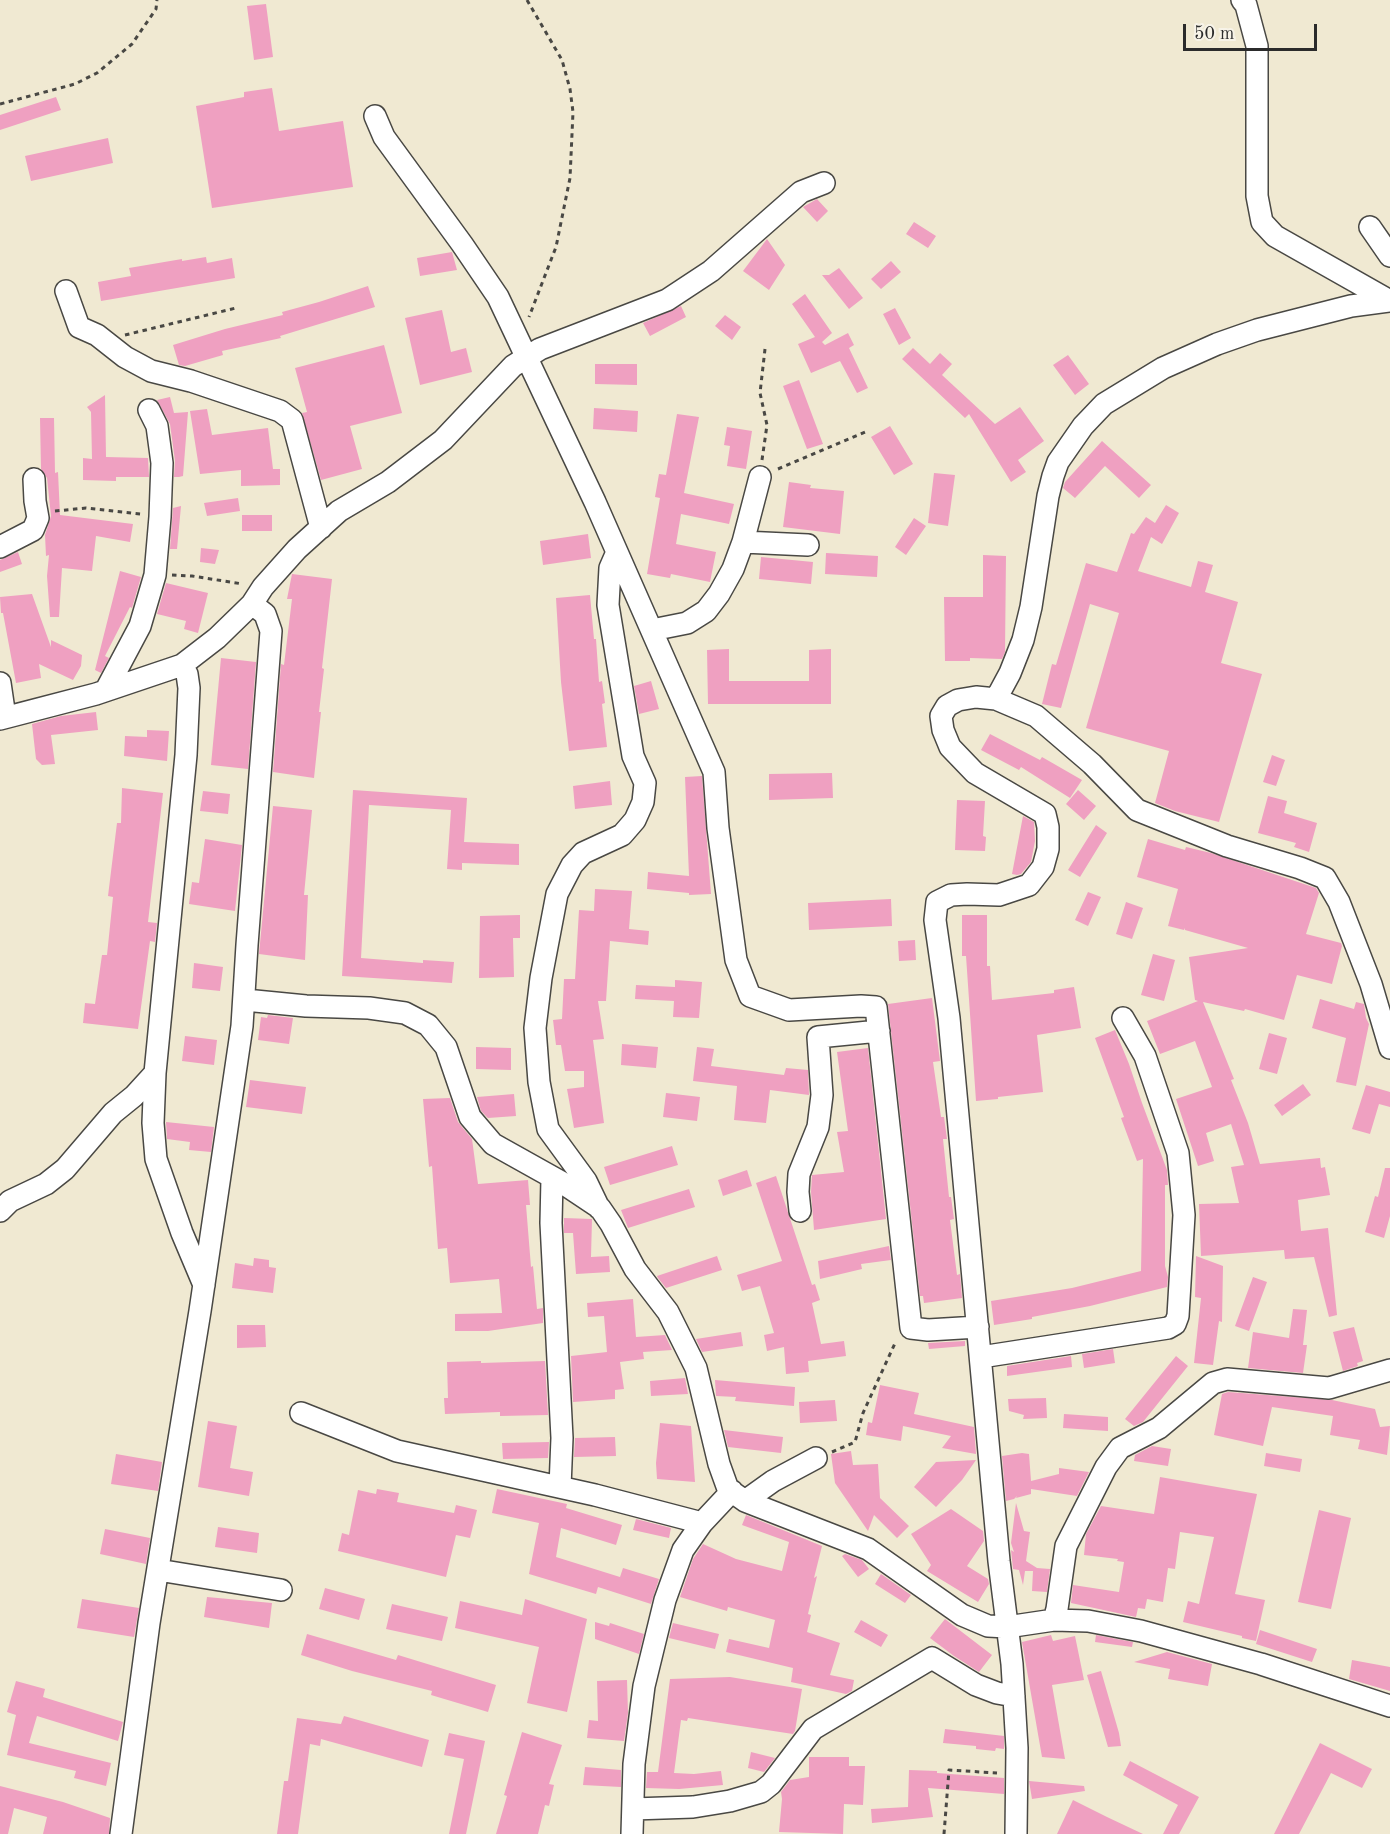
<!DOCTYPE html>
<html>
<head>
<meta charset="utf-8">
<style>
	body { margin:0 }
	#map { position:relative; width:1390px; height:1834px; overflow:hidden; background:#f0e9d2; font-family:"Old Standard TT",serif }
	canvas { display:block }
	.scale { position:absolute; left:1183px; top:24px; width:134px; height:27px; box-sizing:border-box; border:3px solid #2b2b2b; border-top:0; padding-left:8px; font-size:18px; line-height:21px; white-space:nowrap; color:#2b2b2b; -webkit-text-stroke:4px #f7f3e8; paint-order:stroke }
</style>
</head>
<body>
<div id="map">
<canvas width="1390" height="1834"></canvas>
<div class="scale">50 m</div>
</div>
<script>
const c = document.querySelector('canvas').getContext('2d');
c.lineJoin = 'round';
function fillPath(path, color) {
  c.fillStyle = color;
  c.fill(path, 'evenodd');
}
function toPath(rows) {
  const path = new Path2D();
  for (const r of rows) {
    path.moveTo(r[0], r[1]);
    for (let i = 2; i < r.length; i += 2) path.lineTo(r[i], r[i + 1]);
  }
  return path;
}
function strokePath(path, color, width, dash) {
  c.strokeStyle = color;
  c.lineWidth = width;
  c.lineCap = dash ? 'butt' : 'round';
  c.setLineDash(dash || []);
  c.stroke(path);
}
fillPath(toPath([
	[266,4,273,57,254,60,247,6],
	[272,88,279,131,343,121,353,187,212,208,196,106,244,97,244,92],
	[56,97,61,110,0,130,0,115],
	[108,138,113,163,31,181,25,156],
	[817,199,828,211,817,222,803,207],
	[914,222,936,236,928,248,906,234],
	[767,239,785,265,769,290,743,271],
	[452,252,457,270,420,276,417,258],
	[206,257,207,263,232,258,235,278,101,301,98,282,131,276,129,268,182,259,182,261],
	[891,261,901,272,881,289,871,279],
	[839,268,863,298,849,309,822,275,829,275],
	[368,286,375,307,280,336,281,338,222,351,223,355,185,366,179,365,173,345,225,329,283,315,282,312,319,302],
	[805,294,832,333,822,342,825,345,848,333,854,345,849,348,868,388,857,393,840,361,811,373,798,344,815,337,792,304],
	[681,306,686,317,650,336,643,323],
	[895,308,911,338,899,345,883,314],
	[442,310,451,352,466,348,472,372,420,385,405,318],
	[725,315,741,327,732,340,715,326],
	[384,345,402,413,350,426,362,469,321,480,302,413,307,412,295,368],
	[913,348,930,364,940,353,952,364,942,375,995,424,1020,407,1044,441,1018,460,1026,472,1011,482,969,414,965,418,902,359],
	[1068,355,1089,384,1075,395,1053,365],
	[595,364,637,364,637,385,595,384],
	[799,380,823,444,807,449,783,386],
	[105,395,106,457,148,458,149,477,116,477,116,481,83,480,83,458,92,459,91,412,87,407],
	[170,397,174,413,188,412,183,476,179,477,174,477,175,461,170,424,157,400],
	[594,408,638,411,637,432,593,429],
	[207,409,212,435,268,428,273,469,280,469,280,485,241,486,241,470,200,474,190,411],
	[677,414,699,417,684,493,734,504,729,524,681,514,676,544,716,552,710,582,671,574,670,578,647,574,660,498,655,497,659,474,666,475],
	[40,418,54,418,55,473,58,472,60,515,133,524,130,542,96,536,92,571,62,568,59,617,50,617,47,576,49,555,46,556,45,535,51,516,47,478,41,469],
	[890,426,913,464,894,475,871,437],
	[727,427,752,431,746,469,727,466,730,446,724,445],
	[1102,441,1151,485,1139,498,1105,466,1075,498,1063,488,1065,482],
	[934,473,955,475,948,526,928,523],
	[789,482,811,485,810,488,844,491,840,534,783,527],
	[238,498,240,511,207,516,204,503],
	[1166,505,1179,513,1162,544,1151,537,1138,571,1191,587,1198,561,1213,565,1205,592,1238,602,1221,663,1262,674,1219,822,1175,811,1155,803,1169,751,1086,728,1119,613,1090,604,1061,708,1042,704,1052,664,1056,665,1086,563,1117,572,1131,533,1134,534,1146,517,1155,523],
	[181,506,177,549,170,549,173,508],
	[242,515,272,515,272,531,242,531],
	[914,518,926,526,906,555,895,547],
	[588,534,591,558,543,565,540,541],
	[201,548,219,550,215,564,200,562],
	[18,552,22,564,0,572,0,560],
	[826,553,878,556,877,577,825,574],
	[983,555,1006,556,1005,652,1002,659,970,658,970,661,945,661,944,597,983,597],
	[761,557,813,562,811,584,759,579],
	[120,571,141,577,132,608,130,607,105,656,109,658,101,673,95,670],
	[292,574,332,579,322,668,324,669,319,712,321,712,314,778,273,772,281,664,284,665,292,599,287,599],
	[166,583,208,593,198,633,184,629,186,621,157,614],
	[32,594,51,647,51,640,82,655,81,666,73,680,39,664,41,678,16,683,3,613,1,613,0,597],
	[590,595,594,639,596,639,599,682,602,681,605,703,602,704,607,747,569,751,561,682,556,598],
	[729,649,729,681,809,681,809,650,831,649,831,704,708,704,707,650],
	[221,658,256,662,248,769,211,765],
	[651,681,659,709,639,714,634,686],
	[96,712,98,730,51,735,55,764,42,765,36,759,32,724,61,716],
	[147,730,169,731,167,761,124,756,125,736,147,737],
	[990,734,1040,760,1042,757,1082,780,1070,798,1021,767,1019,770,981,750],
	[1272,755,1285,760,1276,786,1263,782],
	[832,773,833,798,769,800,769,774],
	[702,776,711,894,689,895,689,893,647,889,648,872,689,876,685,777],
	[610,781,612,805,575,809,573,786],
	[122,788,163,793,148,922,157,923,155,942,150,941,138,1029,83,1023,85,1003,95,1004,102,955,107,955,113,897,108,896,117,823,121,823],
	[353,790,467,798,464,842,519,844,519,865,462,863,462,870,447,869,451,810,369,805,361,958,423,963,423,960,454,962,452,983,342,976],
	[1078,790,1096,806,1084,820,1066,804],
	[203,791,230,794,228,814,200,811],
	[1268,796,1287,801,1284,813,1317,823,1309,852,1294,847,1296,843,1258,833],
	[957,800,985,801,983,836,986,837,985,851,955,850],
	[273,806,312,810,304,895,308,895,305,960,259,954],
	[1023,816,1034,822,1035,841,1031,862,1021,874,1017,875,1012,874],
	[1096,825,1107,833,1080,877,1068,870],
	[205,839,242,845,235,911,189,904,192,882,199,883],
	[1148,839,1185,850,1186,847,1211,853,1316,888,1319,893,1306,934,1341,943,1342,946,1332,984,1297,975,1284,1020,1245,1009,1244,1011,1203,1002,1234,1079,1231,1080,1248,1123,1260,1164,1320,1158,1321,1168,1325,1167,1330,1195,1298,1200,1301,1231,1328,1228,1337,1315,1329,1317,1314,1257,1285,1259,1284,1250,1201,1256,1199,1204,1239,1203,1231,1167,1244,1165,1231,1124,1206,1133,1214,1161,1198,1166,1176,1099,1212,1087,1195,1041,1160,1054,1147,1021,1198,1001,1195,1000,1189,957,1248,948,1185,930,1184,928,1184,930,1168,926,1178,889,1137,877],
	[595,889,632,891,629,929,649,931,648,945,610,941,606,1001,598,1001,604,1039,593,1040,604,1123,574,1128,567,1089,584,1087,584,1071,565,1071,561,1045,556,1045,553,1020,562,1019,564,979,575,979,579,910,594,911],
	[1088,892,1101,897,1088,926,1075,920],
	[891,899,892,926,809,930,808,903],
	[1126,902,1143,908,1132,939,1116,934],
	[520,915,520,938,513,938,514,977,479,978,480,916],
	[962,915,987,915,987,966,990,966,992,1000,1054,993,1054,990,1074,987,1081,1028,1037,1035,1043,1092,998,1097,998,1099,976,1101,966,956,962,956],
	[915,940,916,960,899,961,898,941],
	[1153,954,1175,960,1164,1001,1141,995],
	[194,963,223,967,220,991,192,988],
	[675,980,702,982,699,1018,673,1017,674,1001,635,999,636,985,675,987],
	[932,998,940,1061,933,1062,941,1117,944,1117,947,1139,943,1139,949,1197,951,1197,954,1219,950,1220,957,1275,960,1274,962,1298,924,1303,923,1296,920,1296,888,1004],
	[1320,999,1354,1009,1356,1002,1364,1004,1366,1018,1369,1024,1356,1086,1336,1082,1346,1038,1312,1028],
	[268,1015,293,1018,289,1044,258,1040,261,1017,267,1018],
	[1115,1030,1129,1064,1142,1103,1167,1170,1168,1185,1165,1185,1165,1266,1168,1277,1167,1287,1090,1306,1032,1317,1032,1319,994,1325,991,1301,1072,1288,1141,1271,1143,1159,1137,1161,1121,1118,1124,1117,1095,1038],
	[1269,1033,1287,1038,1277,1074,1259,1069],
	[185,1036,217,1040,214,1065,182,1061],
	[622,1044,658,1047,656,1068,621,1065],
	[476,1047,511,1048,511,1070,476,1069],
	[697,1047,714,1049,711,1066,784,1075,786,1068,808,1070,809,1095,770,1090,766,1123,734,1120,737,1086,693,1081],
	[868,1048,886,1219,814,1230,811,1192,812,1175,844,1172,837,1132,848,1131,837,1052],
	[250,1080,306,1087,302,1114,246,1107],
	[1303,1084,1311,1095,1282,1116,1274,1105],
	[1366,1085,1390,1092,1390,1107,1379,1104,1370,1134,1352,1129],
	[666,1093,700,1097,697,1121,663,1117],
	[514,1094,516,1116,488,1118,481,1111,477,1097],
	[450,1098,458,1122,472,1139,478,1184,528,1180,530,1205,526,1205,531,1267,533,1266,537,1309,543,1308,543,1323,488,1331,455,1331,455,1314,502,1313,499,1279,450,1283,447,1248,438,1249,432,1166,429,1167,423,1099],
	[166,1122,214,1127,211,1152,189,1150,190,1142,167,1139],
	[672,1146,678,1165,610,1185,604,1167],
	[1385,1168,1390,1168,1390,1216,1384,1238,1365,1232,1375,1196,1378,1197],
	[747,1170,752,1186,723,1196,718,1180],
	[776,1176,812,1285,815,1284,820,1300,812,1303,821,1344,844,1341,846,1356,808,1361,809,1372,786,1374,784,1347,767,1351,764,1335,774,1333,760,1286,742,1291,737,1275,782,1261,756,1183],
	[689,1189,695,1207,628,1228,621,1210],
	[564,1218,592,1219,591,1257,609,1256,610,1272,576,1274,573,1233,564,1233],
	[889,1246,891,1260,861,1264,862,1269,820,1279,818,1261],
	[717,1256,722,1270,666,1288,658,1278,657,1276],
	[1196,1256,1223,1266,1222,1322,1219,1321,1213,1365,1194,1363,1201,1298,1195,1297],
	[254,1258,269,1260,269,1267,276,1268,273,1293,232,1288,235,1263,253,1266],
	[1253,1277,1267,1282,1249,1331,1235,1326],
	[633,1299,636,1337,665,1335,672,1350,643,1352,644,1359,620,1362,624,1389,615,1390,615,1399,573,1402,571,1356,607,1352,604,1316,588,1317,587,1303],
	[1293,1309,1307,1310,1303,1345,1307,1345,1303,1373,1248,1368,1253,1332,1289,1338],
	[237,1325,265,1325,266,1347,237,1348],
	[1354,1327,1363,1361,1357,1363,1358,1366,1343,1371,1333,1332],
	[741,1332,743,1346,702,1352,696,1339],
	[965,1341,965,1346,929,1349,928,1343],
	[1113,1349,1115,1363,1084,1368,1082,1354],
	[1071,1356,1072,1367,1007,1376,1007,1366],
	[1176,1356,1188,1366,1143,1422,1134,1426,1125,1419],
	[481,1361,481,1363,545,1361,548,1415,500,1416,500,1412,445,1414,444,1398,448,1398,447,1362],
	[685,1378,688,1394,651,1396,650,1381],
	[715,1380,795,1387,794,1406,735,1401,736,1397,716,1396],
	[880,1385,919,1393,914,1414,974,1427,976,1454,942,1448,951,1436,903,1426,901,1441,866,1435,868,1422,872,1423],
	[1228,1392,1332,1400,1375,1409,1380,1427,1390,1426,1387,1455,1358,1449,1360,1440,1330,1435,1333,1416,1272,1407,1263,1446,1214,1435,1222,1394],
	[1046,1398,1047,1418,1023,1419,1024,1415,1009,1411,1008,1399],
	[835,1400,837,1421,800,1423,799,1402],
	[1064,1414,1108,1417,1108,1431,1063,1428],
	[208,1421,237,1426,230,1468,253,1472,249,1496,198,1487],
	[660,1423,691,1426,695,1482,657,1479,656,1463],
	[724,1430,783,1437,781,1453,728,1447],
	[615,1437,616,1456,574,1457,575,1438],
	[549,1442,548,1458,503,1459,502,1443],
	[1152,1446,1171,1449,1168,1466,1134,1461,1135,1455],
	[851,1451,853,1465,878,1464,880,1498,909,1526,897,1538,874,1515,868,1531,835,1483,831,1454],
	[1022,1453,1029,1454,1031,1481,1059,1474,1059,1468,1089,1472,1077,1496,1031,1489,1031,1494,1016,1498,1017,1496,1014,1499,1006,1501,1002,1456],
	[1266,1453,1302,1459,1300,1472,1264,1466],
	[116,1454,162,1462,158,1491,111,1484],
	[976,1460,962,1480,936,1507,914,1487,936,1462],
	[1160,1477,1257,1494,1235,1594,1265,1600,1256,1641,1242,1638,1242,1636,1183,1622,1188,1601,1199,1604,1214,1537,1180,1532,1175,1569,1168,1568,1163,1602,1147,1599,1145,1609,1138,1608,1136,1617,1071,1603,1073,1585,1119,1592,1124,1562,1117,1561,1118,1559,1084,1555,1086,1534,1101,1506,1154,1514],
	[377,1489,399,1493,397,1502,454,1513,456,1505,477,1510,470,1538,456,1535,446,1577,338,1551,342,1533,349,1535,358,1490,376,1494],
	[497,1489,567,1504,566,1508,622,1525,616,1545,561,1528,556,1557,620,1577,623,1568,659,1579,651,1604,598,1587,596,1594,529,1574,539,1523,492,1513],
	[1016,1503,1024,1531,1030,1532,1026,1561,1037,1568,1050,1569,1047,1592,1032,1591,1033,1571,1025,1571,1023,1585,1019,1570,1013,1569,1011,1550,1014,1552,1011,1543],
	[951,1509,983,1531,984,1541,967,1566,988,1579,989,1584,978,1602,927,1571,931,1565,911,1534],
	[1319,1510,1351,1518,1331,1609,1298,1602],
	[746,1515,822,1546,814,1578,817,1576,808,1614,811,1615,807,1632,840,1643,830,1675,854,1680,852,1691,846,1694,791,1682,793,1668,726,1652,729,1639,769,1648,775,1620,728,1607,727,1611,680,1597,693,1559,703,1544,736,1559,782,1571,789,1542,742,1525],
	[636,1519,671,1528,669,1538,633,1530],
	[218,1527,259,1533,257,1553,215,1547],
	[105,1529,150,1538,146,1564,100,1554],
	[845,1554,862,1560,869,1569,858,1577,842,1556],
	[881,1574,911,1595,905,1603,875,1584],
	[325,1588,365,1599,359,1620,319,1609],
	[207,1597,272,1603,269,1628,204,1617],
	[82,1599,139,1608,134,1637,77,1628],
	[525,1599,587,1619,567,1712,527,1703,539,1647,455,1628,460,1601,522,1615],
	[392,1604,448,1617,442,1641,386,1629],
	[945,1619,992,1655,979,1672,954,1656,930,1638],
	[861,1620,888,1635,881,1647,854,1632],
	[595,1622,609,1626,610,1623,644,1634,639,1654,595,1639],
	[673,1623,719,1634,715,1649,669,1638],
	[1260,1630,1317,1649,1312,1662,1256,1644],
	[307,1634,396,1660,398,1655,496,1685,488,1712,431,1695,432,1691,352,1671,301,1655],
	[1051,1635,1053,1641,1075,1636,1084,1680,1052,1685,1065,1759,1042,1757,1022,1642],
	[1096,1635,1133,1642,1132,1647,1095,1642],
	[1167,1652,1212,1664,1208,1686,1168,1679,1170,1669,1134,1662],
	[1352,1660,1390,1667,1390,1691,1349,1679],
	[1101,1671,1119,1733,1121,1746,1108,1747,1087,1675],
	[730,1677,802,1689,795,1731,793,1734,688,1718,687,1721,681,1720,674,1773,694,1774,721,1771,723,1785,679,1789,646,1788,647,1772,658,1772,670,1679],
	[627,1680,628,1713,624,1741,587,1738,589,1720,598,1721,597,1681],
	[16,1681,45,1689,43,1697,123,1722,118,1741,37,1716,29,1743,111,1763,106,1786,74,1778,76,1771,7,1755,16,1715,7,1712],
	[344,1716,429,1740,422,1767,321,1739,320,1746,310,1744,298,1834,277,1834,284,1781,288,1781,297,1718,341,1724],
	[945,1729,1004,1736,1004,1749,996,1748,995,1751,976,1749,976,1746,943,1743],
	[522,1732,562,1745,549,1784,554,1785,549,1806,545,1805,538,1834,496,1834,507,1796,504,1795],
	[449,1733,485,1741,466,1834,449,1834,464,1759,444,1755],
	[1320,1743,1372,1769,1362,1788,1331,1773,1299,1834,1274,1834],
	[751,1752,775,1758,764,1772,748,1768],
	[809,1757,849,1757,849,1766,865,1766,863,1805,844,1804,843,1834,779,1832,782,1799,781,1792,790,1780,809,1777],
	[1130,1761,1199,1797,1179,1834,1163,1834,1178,1805,1123,1775],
	[585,1767,621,1770,621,1787,583,1785],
	[909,1770,937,1771,937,1773,1004,1778,1004,1794,928,1788,933,1817,872,1823,871,1809,908,1807],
	[1029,1781,1084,1786,1085,1791,1032,1799],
	[0,1786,63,1802,110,1818,109,1834,43,1834,47,1817,14,1808,8,1834,0,1834],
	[1073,1800,1107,1817,1143,1834,1057,1834]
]), '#efa0c1');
const minor = toPath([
	[1242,0,1246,5,1257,46,1257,196,1262,222,1275,236,1390,301],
	[375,116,384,137,462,244,498,297,595,502,714,772,718,828,736,960,750,996,789,1010,861,1006,876,1007,911,1328,928,1330,978,1327],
	[1370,227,1390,256],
	[66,291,79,327,97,335,125,357,151,371,191,381,280,411,292,420,321,528],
	[743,542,808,545],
	[0,547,33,530,38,518,35,501,34,479],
	[652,630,687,623,706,611,719,594,733,569,743,542,760,477],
	[182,665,187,674,189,688,186,755,155,1073,153,1123,156,1159,182,1233,204,1285],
	[0,683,5,717],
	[106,690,140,626,155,575,160,517,162,463,157,426,149,410],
	[996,699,1010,673,1023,640,1031,607,1048,496,1053,476,1058,462,1083,426,1104,404,1163,368,1217,344,1257,330,1351,306,1390,301],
	[0,719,96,694,182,665,217,638,252,604,263,587,297,549,339,511,388,482,443,440,513,366,540,349,667,300,711,271,801,192,824,183],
	[245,1000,306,1006,369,1008,405,1013,428,1025,446,1047,470,1117,493,1144,561,1182,600,1208,611,1224,635,1269,668,1312,696,1368,719,1464,728,1489,745,1501,868,1549,962,1615,988,1626,1007,1627,1054,1620,1088,1621,1141,1631,1261,1664,1390,1706],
	[552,1178,551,1223,562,1438,560,1487],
	[599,1208,586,1181,548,1129,539,1082,535,1028,541,978,557,894,572,865,583,853,622,835,635,820,643,802,645,783,633,756,608,605,610,568,617,552],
	[0,1211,10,1201,46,1184,65,1169,113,1113,134,1096,155,1073],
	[800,1211,798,1192,799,1174,818,1127,822,1095,818,1037,879,1031],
	[981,1357,1168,1328,1175,1324,1178,1316,1184,1215,1178,1153,1145,1056,1123,1018],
	[301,1413,397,1451,595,1495,702,1523],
	[745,1501,773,1481,816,1458],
	[158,1570,281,1590],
	[1054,1620,1057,1609,1066,1546,1106,1467,1120,1448,1159,1428,1213,1383,1227,1379,1329,1388,1390,1370],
	[633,1809,693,1807,730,1801,761,1792,771,1784,813,1729,932,1658,976,1685,997,1693,1014,1696],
	[121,1834,149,1623,200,1311,242,1026,247,945,271,631,265,614,252,604],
	[632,1834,634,1764,644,1686,665,1600,683,1550,702,1523,732,1491],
	[1016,1834,1017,1748,1012,1664,999,1561,949,1018,935,920,937,902,951,895,967,894,999,895,1029,885,1043,867,1048,849,1048,827,1045,814,975,773,950,747,943,730,941,716,947,706,958,700,976,697,996,699,1036,716,1092,764,1137,810,1227,846,1300,868,1325,878,1339,902,1371,984,1390,1048]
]);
strokePath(minor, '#494844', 24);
strokePath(toPath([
	[527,0,562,60,570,89,573,112,570,178,556,247,529,317],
	[0,104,75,84,97,73,132,44,156,9,157,0],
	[125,335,236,308],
	[762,460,767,425,760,393,765,349],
	[778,469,865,432],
	[55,511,86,508,141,514],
	[172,575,192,576,243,584],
	[832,1452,855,1442,863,1413,896,1341],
	[944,1834,949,1770,997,1773]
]), '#494844', 3, [4.5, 4.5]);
strokePath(minor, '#fff', 21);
</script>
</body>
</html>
